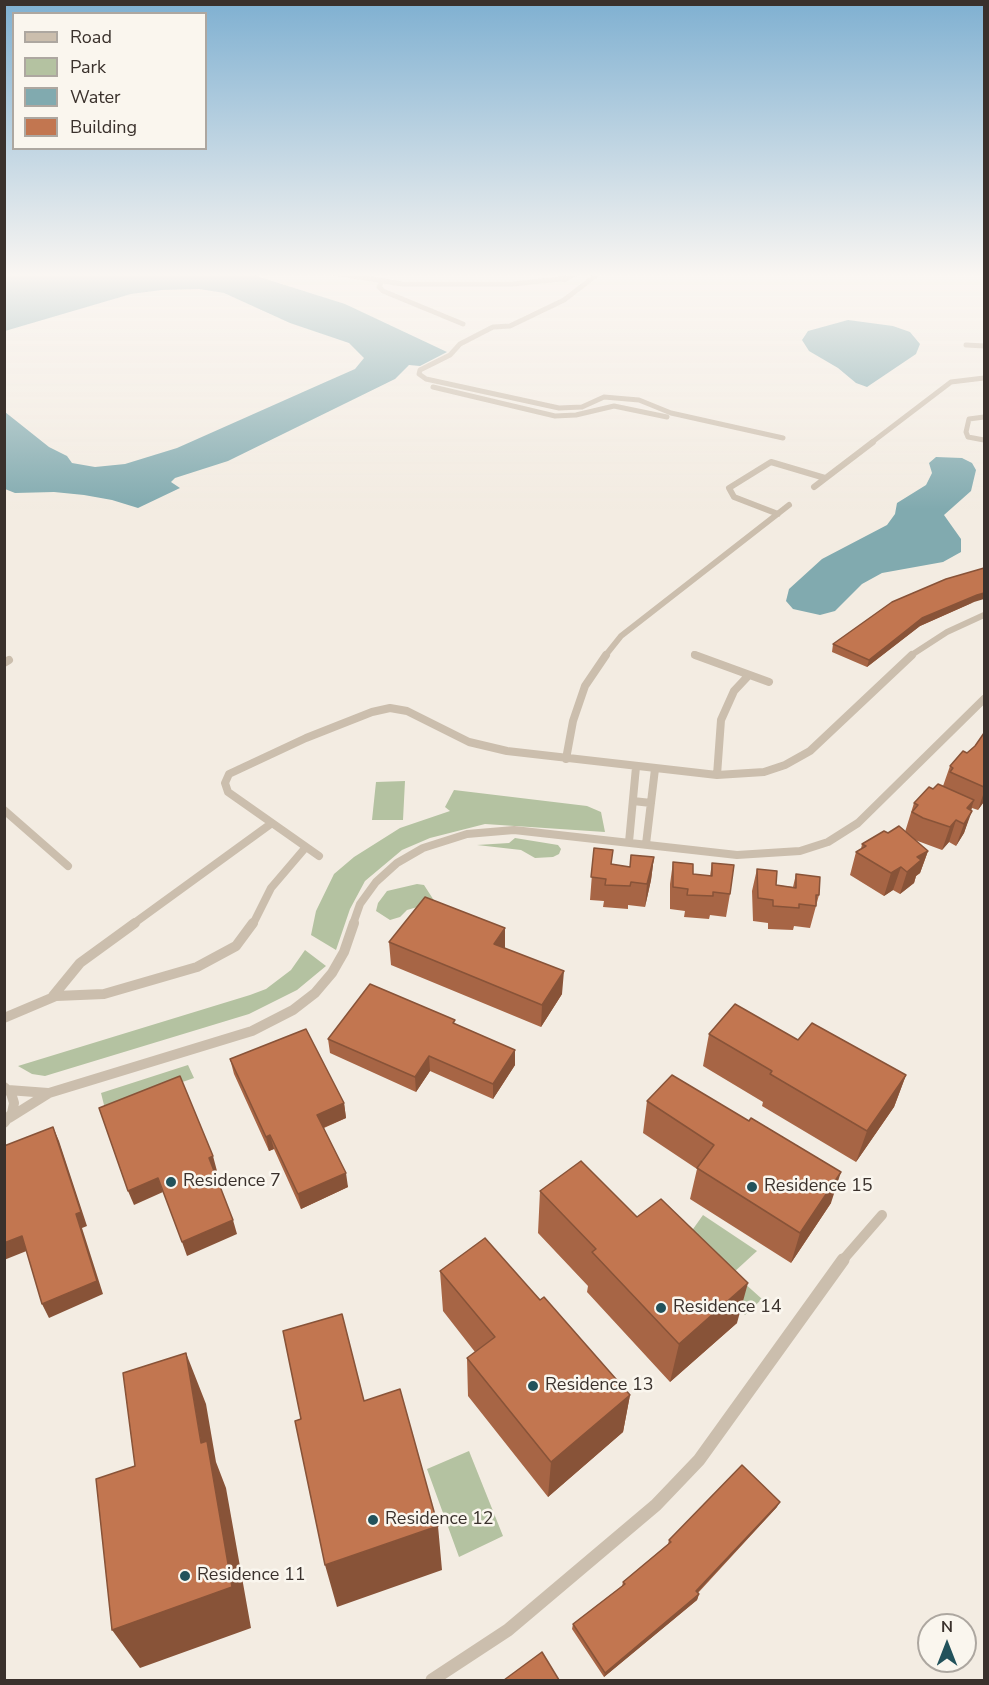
<!DOCTYPE html>
<html>
<head>
<meta charset="utf-8">
<style>
	body { margin:0 }
	#map { position:relative; width:989px; height:1685px; overflow:hidden; background:#f3ece2; font-family:"Nunito Sans",sans-serif }
	canvas { display:block }
	.frame { position:absolute; inset:0; border:6px solid #3a312c; pointer-events:none }
	.legend { position:absolute; left:12px; top:12px; width:195px; height:138px; box-sizing:border-box; background:#faf6ee; border:2px solid #ada7a0; margin:0; padding:8px 10px; list-style:none; font-size:18px; color:#3a312c }
	.legend li { display:flex; align-items:center; gap:12px; height:30px }
	.legend b { width:30px; border:2px solid #ada7a0 }
	.north { position:absolute; left:917px; top:1613px; width:60px; height:60px; box-sizing:border-box; background:#faf6ee; border:2px solid #ada7a0; border-radius:50%; rotate:0deg; font-size:16px; font-weight:700; line-height:24px; text-align:center; color:#3a312c }
	.north::after { content:''; display:block; margin:auto; width:21px; height:27px; background:#22525b; clip-path:polygon(50% 0,100% 100%,50% 72%,0 100%) }
</style>
</head>
<body>
<div id="map">
<canvas width="989" height="1685"></canvas>
<div class="frame"></div>
<ul class="legend">
<li><b style="height:8px;background:#cbbead"></b>Road</li>
<li><b style="height:16px;background:#b4c2a1"></b>Park</li>
<li><b style="height:16px;background:#81aaaf"></b>Water</li>
<li><b style="height:16px;background:#c27650"></b>Building</li>
</ul>
<div class="north">N</div>
</div>
<script>
const c = document.querySelector('canvas').getContext('2d');
c.lineJoin = 'round';
function fillPath(path, color) {
  c.fillStyle = color;
  c.fill(path, 'evenodd');
}
function toPath(rows) {
  const path = new Path2D();
  for (const r of rows) {
    path.moveTo(r[0], r[1]);
    for (let i = 2; i < r.length; i += 2) path.lineTo(r[i], r[i + 1]);
  }
  return path;
}
function strokePath(path, color, width, dash) {
  c.strokeStyle = color;
  c.lineWidth = width;
  c.lineCap = dash ? 'butt' : 'round';
  c.setLineDash(dash || []);
  c.stroke(path);
}
function drawText(font, color, halo, rows, align = 'center') {
  c.font = font + ' "Nunito Sans",sans-serif';
  c.lineWidth = 5;
  c.setLineDash([]);
  c.textBaseline = 'middle';
  c.strokeStyle = halo;
  c.fillStyle = color;
  for (const [text, x, y, turn = 0] of rows) {
    c.save();
    c.translate(x, y);
    c.rotate((+turn || 0) * Math.PI / 180);
    c.textAlign = isNaN(turn) ? turn : align;
    if (halo) c.strokeText(text, 0, 0);
    c.fillText(text, 0, 0);
    c.restore();
  }
}
fillPath(toPath([
	[405,781,403,820,372,820,376,782],
	[454,790,587,806,601,812,605,832,485,824,430,838,402,850,365,881,350,909,336,950,311,935,316,911,334,874,354,857,400,828,450,811,445,807],
	[515,838,558,845,561,849,559,854,553,857,535,858,521,850,477,845,509,843],
	[417,884,424,885,435,902,407,910,400,917,390,920,376,911,378,903,387,891],
	[305,950,326,966,297,990,249,1014,45,1076,32,1074,18,1066,250,995,266,989,291,970],
	[188,1065,194,1078,105,1109,101,1093],
	[703,1215,757,1251,733,1273,762,1299,745,1315,681,1246],
	[469,1451,503,1536,459,1557,427,1469]
]), '#b4c2a1');
fillPath(toPath([
	[5,273,247,273,345,304,447,352,420,366,409,365,395,379,228,461,175,478,171,482,180,488,138,508,112,500,84,495,54,492,15,493,5,489,5,412,49,447,67,456,72,463,95,467,125,464,177,448,321,384,355,369,364,358,349,343,290,323,224,293,199,289,162,290,131,294,5,331],
	[848,320,893,326,910,332,920,344,916,354,867,387,856,383,838,368,809,351,802,340,808,331],
	[936,457,962,458,972,463,976,470,971,491,944,515,961,539,961,552,943,562,882,573,862,584,835,611,820,615,793,609,786,601,789,589,822,559,887,525,895,514,897,503,926,485,932,473,929,463]
]), '#81aaaf');
strokePath(toPath([
	[334,273,402,284,513,284,562,279],
	[562,273,564,280,577,273],
	[599,273,564,300,510,326,493,327,460,344,450,355,420,370,419,374,426,379,559,408,582,407,604,397,639,400,671,413,783,438],
	[381,283,379,287,383,291,463,324],
	[966,345,984,346],
	[433,387,555,416,576,415,614,406,667,417],
	[984,417,969,419,966,432,968,437,984,440],
	[871,443,951,382,984,378]
]), '#cbbead', 5);
strokePath(toPath([
	[814,487,873,442],
	[778,514,734,497,729,488,771,462,825,478],
	[694,654,699,656],
	[605,656,621,636,789,505],
	[910,656,947,632,984,615]
]), '#cbbead', 6);
strokePath(toPath([
	[695,655,769,682],
	[4,663,9,660],
	[566,759,573,721,585,686,606,655],
	[717,775,721,720,734,691,749,675],
	[633,801,651,803],
	[4,810,68,866],
	[629,842,636,767],
	[646,844,655,769],
	[319,856,228,792,225,783,229,774,306,738,372,712,390,708,407,711,469,742,507,751,717,775,764,772,785,765,810,751,912,655],
	[133,924,272,823],
	[253,924,271,888,306,847],
	[353,924,360,904,376,882,397,863,423,848,467,834,514,830,737,855,800,851,828,842,858,823,984,699]
]), '#cbbead', 8);
strokePath(toPath([
	[53,996,80,963,135,923],
	[4,1018,56,996,104,994,197,967,236,946,253,923],
	[4,1087,11,1093,14,1103,12,1113,4,1123],
	[8,1090,48,1093],
	[9,1118,49,1093,252,1031,293,1010,315,993,332,973,344,952,354,923],
	[842,1261,882,1215]
]), '#cbbead', 10);
strokePath(toPath([
	[432,1680,508,1630,656,1505,699,1460,843,1260]
]), '#cbbead', 13);
fillPath(toPath([
	[974,602,920,626,867,667,832,652,833,644],
	[984,733,984,804,983,803,978,810,972,808,964,833,956,846,949,842,942,850,915,840,928,851,920,873,916,876,914,883,900,894,893,890,884,896,850,875,856,852,861,849,862,844,888,833,905,832,914,803,933,789,943,786,950,766,975,746],
	[594,848,612,864,630,867,654,857,651,880,645,907,628,905,628,909,603,907,604,901,590,900],
	[673,862,693,874,710,876,712,863,730,894,726,917,710,915,709,919,684,917,685,911,670,909,670,884],
	[757,869,776,885,793,887,796,874,819,895,810,928,794,926,793,930,768,929,768,923,753,921,752,891],
	[389,942,562,994,541,1027,391,965],
	[455,1024,515,1065,493,1099,430,1071,416,1092,330,1053,328,1039],
	[709,1034,798,1040,906,1075,894,1107,856,1162,762,1106,763,1102,703,1066],
	[230,1059,344,1103,346,1118,324,1128,348,1187,301,1209,274,1149,269,1151,234,1074],
	[647,1101,831,1203,791,1263,690,1199,697,1169,643,1133],
	[540,1191,637,1217,737,1323,670,1382,587,1292,588,1286,538,1233],
	[440,1271,540,1300,630,1395,623,1432,548,1497,468,1396,467,1358,475,1352,443,1311],
	[777,1507,698,1593,699,1594,697,1600,604,1677,572,1629,573,1624,622,1586,623,1582,668,1544,669,1540]
]), '#a76545');
fillPath(toPath([
	[984,593,984,599,974,602,920,626,867,667,869,660,922,618,977,595],
	[984,792,984,800,983,803,978,810],
	[974,800,969,816,972,811,964,833,956,846,964,824,967,808],
	[956,820,949,842,942,850,950,827],
	[928,851,920,873,916,876,914,883,900,894,907,872,917,857],
	[654,857,651,880,645,907,647,884],
	[901,867,893,890,884,896,891,873],
	[505,928,505,951,494,944],
	[564,971,562,994,541,1027,542,1005],
	[515,1050,515,1065,493,1099,493,1084],
	[429,1056,430,1071,416,1092,415,1077],
	[906,1075,894,1107,856,1162,867,1131],
	[344,1103,346,1118,320,1129,317,1115],
	[53,1127,59,1141,87,1226,82,1228,103,1294,49,1318,42,1304,76,1214],
	[270,1135,274,1149,269,1151,266,1137],
	[213,1156,217,1171,213,1173,209,1158],
	[841,1172,831,1203,791,1263,800,1233],
	[346,1173,348,1187,301,1209,298,1194],
	[158,1178,163,1192,134,1205,128,1191],
	[233,1220,237,1234,187,1256,182,1242],
	[22,1236,29,1250,4,1260,4,1243],
	[748,1283,737,1323,670,1382,679,1344],
	[186,1353,206,1404,216,1462,226,1488,251,1628,140,1668,112,1630,201,1443],
	[630,1395,623,1432,548,1497,551,1462],
	[780,1502,777,1507,694,1596,696,1591],
	[438,1526,442,1570,337,1607,325,1565],
	[699,1594,697,1600,604,1677,605,1673]
]), '#885338');
const building = toPath([
	[984,568,984,593,977,595,922,618,869,660,833,644,892,602,946,579,984,568],
	[984,733,984,787,950,772,953,768,950,766,963,751,967,753,975,746,984,733],
	[938,784,974,800,967,808,972,811,964,824,956,820,950,827,923,818,912,812,918,805,914,803,929,787,933,789,938,784],
	[899,826,928,851,917,857,921,860,907,872,901,867,891,873,856,852,866,846,862,844,884,831,888,833,899,826],
	[594,848,613,850,611,864,630,867,631,855,654,857,647,884,631,882,630,886,605,885,606,879,591,877,594,848],
	[673,862,693,864,693,874,712,876,712,863,734,865,730,894,713,892,713,896,687,895,688,889,673,887,673,862],
	[757,869,777,871,776,885,796,888,796,874,820,877,819,895,816,895,816,906,799,904,799,908,773,906,773,900,758,898,757,869],
	[425,897,505,928,494,944,564,971,542,1005,389,942,425,897],
	[370,984,455,1020,453,1023,515,1050,493,1084,429,1056,415,1077,328,1039,370,984],
	[735,1004,798,1040,812,1023,906,1075,867,1131,770,1074,772,1071,709,1034,735,1004],
	[306,1029,344,1103,317,1115,346,1173,298,1194,270,1135,266,1137,230,1059,306,1029],
	[672,1075,749,1121,751,1118,841,1172,800,1233,697,1168,714,1145,647,1101,672,1075],
	[180,1076,213,1156,209,1158,233,1220,182,1242,158,1178,128,1191,99,1108,180,1076],
	[53,1127,81,1212,76,1214,97,1281,42,1304,22,1236,4,1243,4,1146,53,1127],
	[581,1161,637,1217,661,1199,748,1283,679,1344,592,1252,596,1249,540,1191,581,1161],
	[485,1238,540,1300,544,1297,630,1395,551,1462,467,1358,495,1337,440,1271,485,1238],
	[342,1314,364,1401,400,1389,438,1526,325,1565,295,1421,301,1419,283,1331,342,1314],
	[186,1353,201,1443,207,1441,232,1587,112,1630,96,1479,135,1466,123,1373,186,1353],
	[742,1465,780,1502,696,1591,699,1594,605,1673,573,1624,625,1584,623,1582,671,1542,669,1540,742,1465],
	[542,1652,559,1680,504,1680,542,1652]
]);
fillPath(building, '#c27650');
strokePath(building, '#885338', 1.5);
const sky = c.createLinearGradient(0, 0, 0, 509);
sky.addColorStop(0, '#7fb0d1');
sky.addColorStop(0.54, '#faf6f2');
sky.addColorStop(1, '#faf6f200');
c.fillStyle = sky;
c.fillRect(0, 0, 989, 509);
for (const [x, y, r, color] of [
	[171,1182,6,"#22525b"],
	[752,1187,6,"#22525b"],
	[661,1308,6,"#22525b"],
	[533,1386,6,"#22525b"],
	[373,1520,6,"#22525b"],
	[185,1576,6,"#22525b"]
]) {
  const dot = new Path2D();
  dot.arc(x, y, r, 0, 2 * Math.PI);
  c.fillStyle = color;
  c.fill(dot);
  strokePath(dot, '#faf6ee', 2);
}
drawText('18px', '#3a312c', '#faf6ee', [
	["Residence 7",183,1182],
	["Residence 15",764,1187],
	["Residence 14",673,1308],
	["Residence 13",545,1386],
	["Residence 12",385,1520],
	["Residence 11",197,1576]
], 'left');
</script>
</body>
</html>
